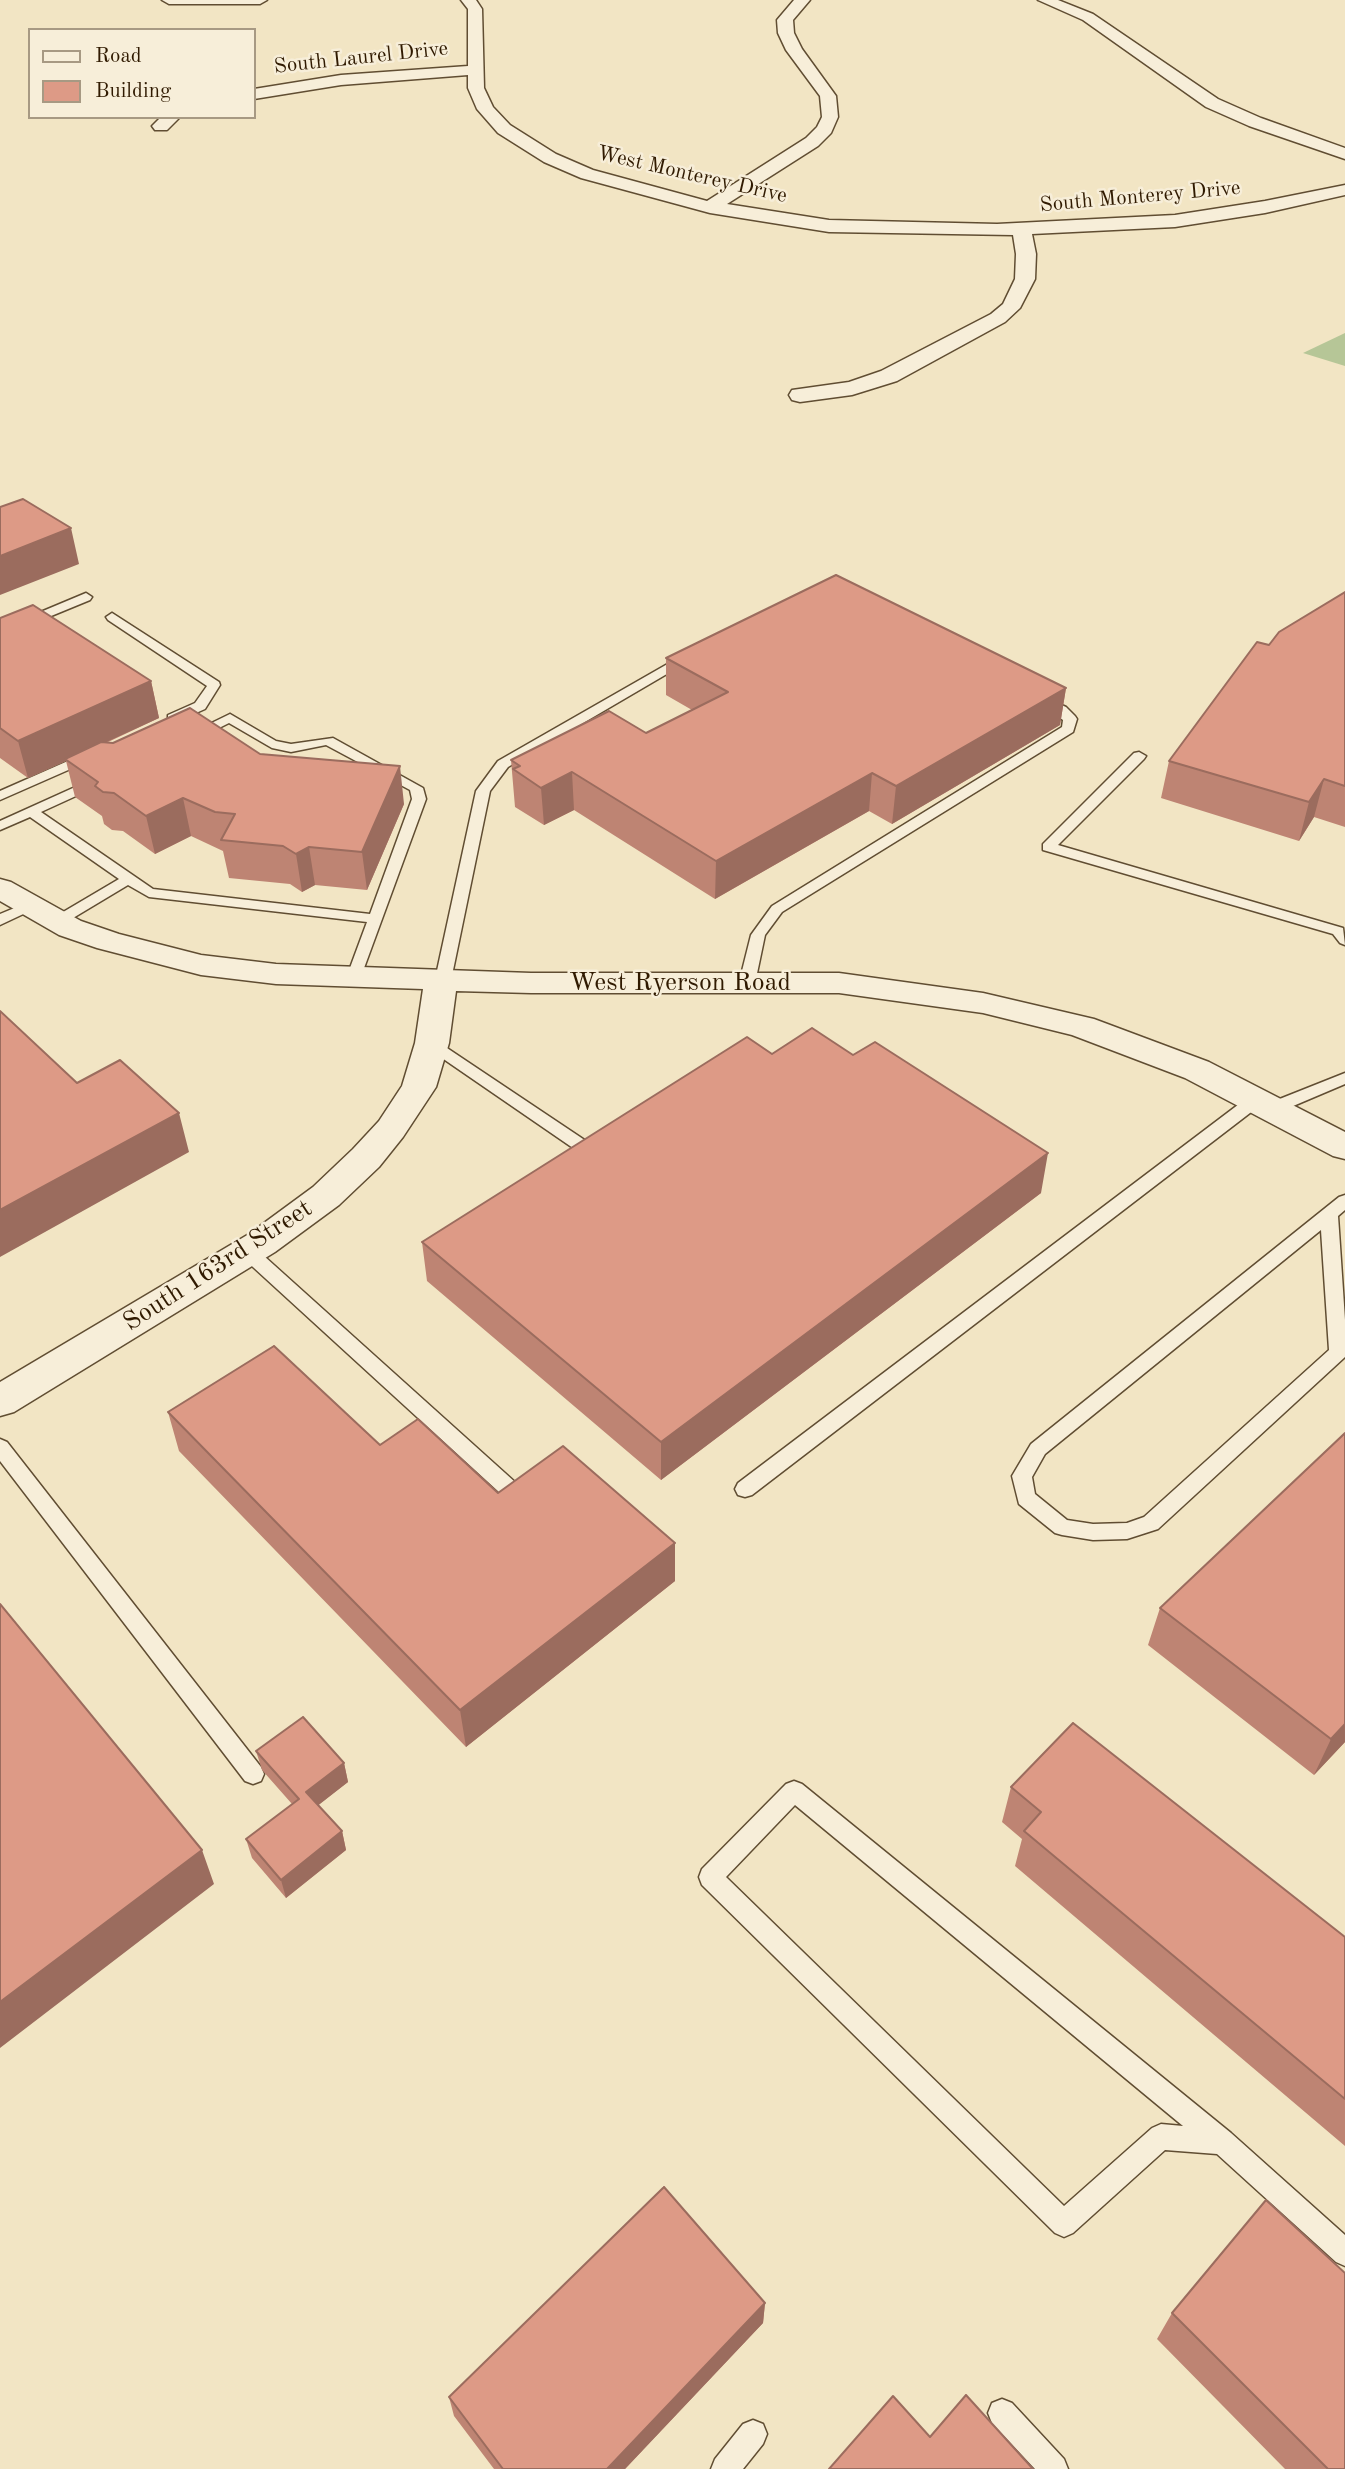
<!DOCTYPE html>
<html>
<head>
<meta charset="utf-8">
<style>
	body { margin:0 }
	#map { position:relative; width:1345px; height:2469px; overflow:hidden; background:#f2e5c4; font-family:"Old Standard TT",serif }
	canvas { display:block }
	.legend { position:absolute; left:28px; top:28px; width:228px; height:91px; box-sizing:border-box; background:#f7eed9; border:2px solid #a79983; margin:0; padding:9px 12px; list-style:none; font-size:21px; color:#301a01 }
	.legend li { display:flex; align-items:center; gap:14px; height:35px }
	.legend b { width:35px; border:2px solid #a79983 }
</style>
</head>
<body>
<div id="map">
<canvas width="1345" height="2469"></canvas>
<ul class="legend">
<li><b style="height:9px;background:#f7eed9"></b>Road</li>
<li><b style="height:19px;background:#dd9a86"></b>Building</li>
</ul>
</div>
<script>
const c = document.querySelector('canvas').getContext('2d');
c.lineJoin = 'round';
function fillPath(path, color) {
  c.fillStyle = color;
  c.fill(path, 'evenodd');
}
function toPath(rows) {
  const path = new Path2D();
  for (const r of rows) {
    path.moveTo(r[0], r[1]);
    for (let i = 2; i < r.length; i += 2) path.lineTo(r[i], r[i + 1]);
  }
  return path;
}
function strokePath(path, color, width, dash) {
  c.strokeStyle = color;
  c.lineWidth = width;
  c.lineCap = dash ? 'butt' : 'round';
  c.setLineDash(dash || []);
  c.stroke(path);
}
function drawText(font, color, halo, rows, align = 'center') {
  c.font = font + ' "Old Standard TT",serif';
  c.lineWidth = 5;
  c.setLineDash([]);
  c.textBaseline = 'middle';
  c.strokeStyle = halo;
  c.fillStyle = color;
  for (const [text, x, y, turn = 0] of rows) {
    c.save();
    c.translate(x, y);
    c.rotate((+turn || 0) * Math.PI / 180);
    c.textAlign = isNaN(turn) ? turn : align;
    if (halo) c.strokeText(text, 0, 0);
    c.fillText(text, 0, 0);
    c.restore();
  }
}
fillPath(toPath([
	[1345,333,1345,366,1303,353]
]), '#b6c697');
const lane = toPath([
	[86,593,92,597,90,600,0,637,0,629,86,593],
	[112,613,219,682,220,685,205,709,178,721,168,721,168,715,195,703,207,686,108,620,106,617,112,613],
	[685,654,689,655,689,661,508,767,490,791,451,980,448,983,438,983,435,980,476,791,498,761,685,654],
	[1043,697,1066,707,1075,716,1077,719,1073,732,782,912,765,935,755,983,752,986,742,986,739,983,751,935,772,906,1062,727,1063,720,1037,701,1043,697],
	[230,714,276,741,291,744,333,738,423,788,426,799,360,979,355,981,347,976,367,922,149,897,128,885,63,924,53,924,51,921,53,918,119,879,30,817,0,830,0,821,95,778,100,779,100,785,41,812,153,889,370,914,412,799,410,790,326,745,291,752,272,748,229,723,201,737,196,738,189,734,230,714],
	[1139,752,1146,756,1144,759,1058,845,1343,928,1345,945,1340,943,1333,934,1043,850,1043,844,1134,753,1139,752],
	[86,753,91,754,91,760,0,800,0,791,86,753],
	[29,902,36,906,34,909,0,925,0,914,29,902],
	[432,1038,601,1151,603,1155,601,1159,589,1159,426,1047,424,1043,432,1038],
	[1345,1073,1345,1084,1279,1112,1267,1112,1265,1108,1267,1104,1345,1073],
	[1257,1094,1265,1099,1263,1103,752,1495,745,1497,738,1495,735,1489,738,1483,1251,1095,1257,1094],
	[1345,1195,1345,1210,1338,1216,1345,1320,1345,1357,1158,1529,1127,1539,1093,1540,1062,1535,1055,1533,1019,1504,1012,1476,1031,1444,1339,1197,1345,1195],
	[1321,1230,1329,1350,1144,1517,1127,1523,1093,1524,1067,1520,1035,1494,1032,1477,1045,1454,1321,1230],
	[248,1246,254,1247,525,1491,528,1497,525,1503,518,1505,511,1503,242,1257,239,1252,242,1247,248,1246],
	[0,1439,7,1442,261,1767,264,1774,261,1781,253,1784,245,1781,0,1461,0,1439],
	[794,1781,802,1784,1231,2133,1345,2235,1345,2266,1336,2262,1217,2154,1165,2150,1073,2233,1064,2237,1055,2233,702,1885,699,1877,702,1869,786,1784,794,1781],
	[795,1805,1183,2126,1161,2124,1152,2128,1064,2206,726,1877,795,1805],
	[1002,2399,1012,2403,1064,2459,1068,2469,1035,2469,992,2423,988,2413,992,2403,1002,2399],
	[753,2420,763,2424,767,2434,763,2444,743,2469,711,2469,715,2459,743,2424,753,2420]
]);
const street = toPath([
	[162,0,267,0,260,4,169,4,162,0],
	[461,0,476,0,482,9,484,88,493,107,510,125,556,154,593,170,707,201,806,138,817,127,822,117,820,96,786,50,778,33,777,20,794,0,810,0,793,20,794,33,802,49,836,96,838,117,831,133,818,146,727,204,829,220,997,224,1175,215,1265,201,1345,185,1345,195,1265,213,1175,227,1032,234,1036,254,1035,279,1020,308,1005,322,897,381,852,395,800,402,792,400,789,395,792,390,849,382,881,371,991,314,1003,304,1015,279,1016,254,1013,235,829,232,710,213,581,178,544,162,498,133,477,109,468,88,468,75,341,85,254,99,254,89,341,75,468,66,468,9,461,0],
	[1038,0,1058,0,1093,14,1218,99,1261,118,1345,148,1345,159,1249,126,1206,107,1083,20,1038,0],
	[161,117,180,117,167,130,155,130,152,126,161,117],
	[0,879,11,882,81,921,119,934,201,955,276,964,531,973,839,973,983,993,1094,1019,1209,1062,1345,1132,1345,1159,1333,1156,1185,1078,1072,1035,983,1013,839,993,531,993,456,991,449,1043,436,1087,403,1137,379,1167,339,1205,275,1252,14,1412,0,1416,0,1382,249,1234,313,1187,353,1149,379,1121,402,1086,415,1043,423,989,276,984,201,975,97,948,59,935,0,901,0,879]
]);
strokePath(lane, '#604d32', 3);
strokePath(street, '#604d32', 3);
fillPath(lane, '#f7eed9');
fillPath(street, '#f7eed9');
fillPath(toPath([
	[1345,592,1345,827,1314,817,1299,841,1161,798,1169,761,1269,645],
	[0,618,151,681,159,718,106,743,260,754,404,804,367,890,315,885,302,892,290,884,229,878,223,851,191,836,155,854,123,831,112,830,104,824,102,816,75,797,66,761,28,778,0,758],
	[666,658,1066,688,1060,725,892,824,869,811,715,899,574,810,544,825,515,807,511,760,646,733,692,710,666,695],
	[772,1054,1041,1193,661,1480,427,1281,422,1242],
	[168,1412,380,1445,498,1493,675,1581,466,1747,179,1451],
	[1345,1433,1345,1742,1314,1775,1148,1645,1160,1608],
	[256,1751,344,1763,348,1782,318,1805,342,1831,346,1850,286,1898,252,1858,246,1839,292,1804,262,1770],
	[1011,1787,1345,1937,1345,2146,1015,1866,1022,1839,1002,1822],
	[765,2303,763,2323,625,2469,494,2469,454,2416,449,2397],
	[1172,2313,1345,2469,1285,2469,1157,2339]
]), '#be8473');
fillPath(toPath([
	[71,528,79,564,0,595,0,556],
	[151,681,159,718,67,760,65,759,66,761,28,778,18,741],
	[1066,688,1060,725,892,824,896,786],
	[400,766,404,804,367,890,362,852],
	[572,772,574,810,544,825,541,788],
	[872,773,869,811,715,899,716,861],
	[1324,779,1314,817,1299,841,1309,802],
	[183,798,191,836,155,854,146,816],
	[309,847,315,885,302,892,296,854],
	[179,1113,189,1152,0,1257,0,1210],
	[1048,1153,1041,1193,661,1480,661,1442],
	[675,1543,675,1581,466,1747,460,1710],
	[1345,1724,1345,1742,1314,1775,1331,1739],
	[344,1763,348,1782,311,1811,306,1792],
	[342,1831,346,1850,286,1898,281,1880],
	[202,1850,214,1884,0,2048,0,2002],
	[765,2303,763,2323,625,2469,607,2469]
]), '#9b6c5e');
const building = toPath([
	[23,499,71,528,0,556,0,507,23,499],
	[836,575,1066,688,896,786,872,773,716,861,572,772,541,788,513,769,520,766,511,760,609,711,646,733,728,692,666,658,836,575],
	[1345,592,1345,786,1324,779,1309,802,1169,761,1257,642,1269,645,1279,632,1345,592],
	[33,605,151,681,18,741,0,728,0,618,33,605],
	[190,708,260,754,400,766,362,852,309,847,296,854,283,846,221,840,235,814,215,812,183,798,146,816,114,793,103,792,95,786,98,782,65,759,101,742,113,743,190,708],
	[0,1011,77,1083,120,1060,179,1113,0,1210,0,1011],
	[812,1028,853,1055,875,1042,1048,1153,661,1442,422,1242,747,1037,772,1054,812,1028],
	[274,1346,380,1445,418,1419,498,1493,563,1446,675,1543,460,1710,168,1412,274,1346],
	[1345,1433,1345,1724,1331,1739,1160,1608,1345,1433],
	[0,1604,202,1850,0,2002,0,1604],
	[303,1717,344,1763,306,1792,342,1831,281,1880,246,1839,299,1799,256,1751,303,1717],
	[1073,1723,1345,1937,1345,2099,1024,1831,1041,1812,1011,1787,1073,1723],
	[664,2187,765,2303,607,2469,503,2469,449,2397,664,2187],
	[1266,2200,1345,2273,1345,2469,1328,2469,1172,2313,1266,2200],
	[966,2395,1033,2469,829,2469,893,2396,930,2437,966,2395]
]);
fillPath(building, '#dd9a86');
strokePath(building, '#9b6c5e', 2);
drawText('21px', '#301a01', '#f7eed9', [
	["South Laurel Drive",361,58,-6],
	["West Monterey Drive",692,175,13],
	["South Monterey Drive",1140,197,-5]
]);
drawText('26px', '#301a01', '#f7eed9', [
	["West Ryerson Road",680,983],
	["South 163rd Street",218,1266,-33]
]);
</script>
</body>
</html>
